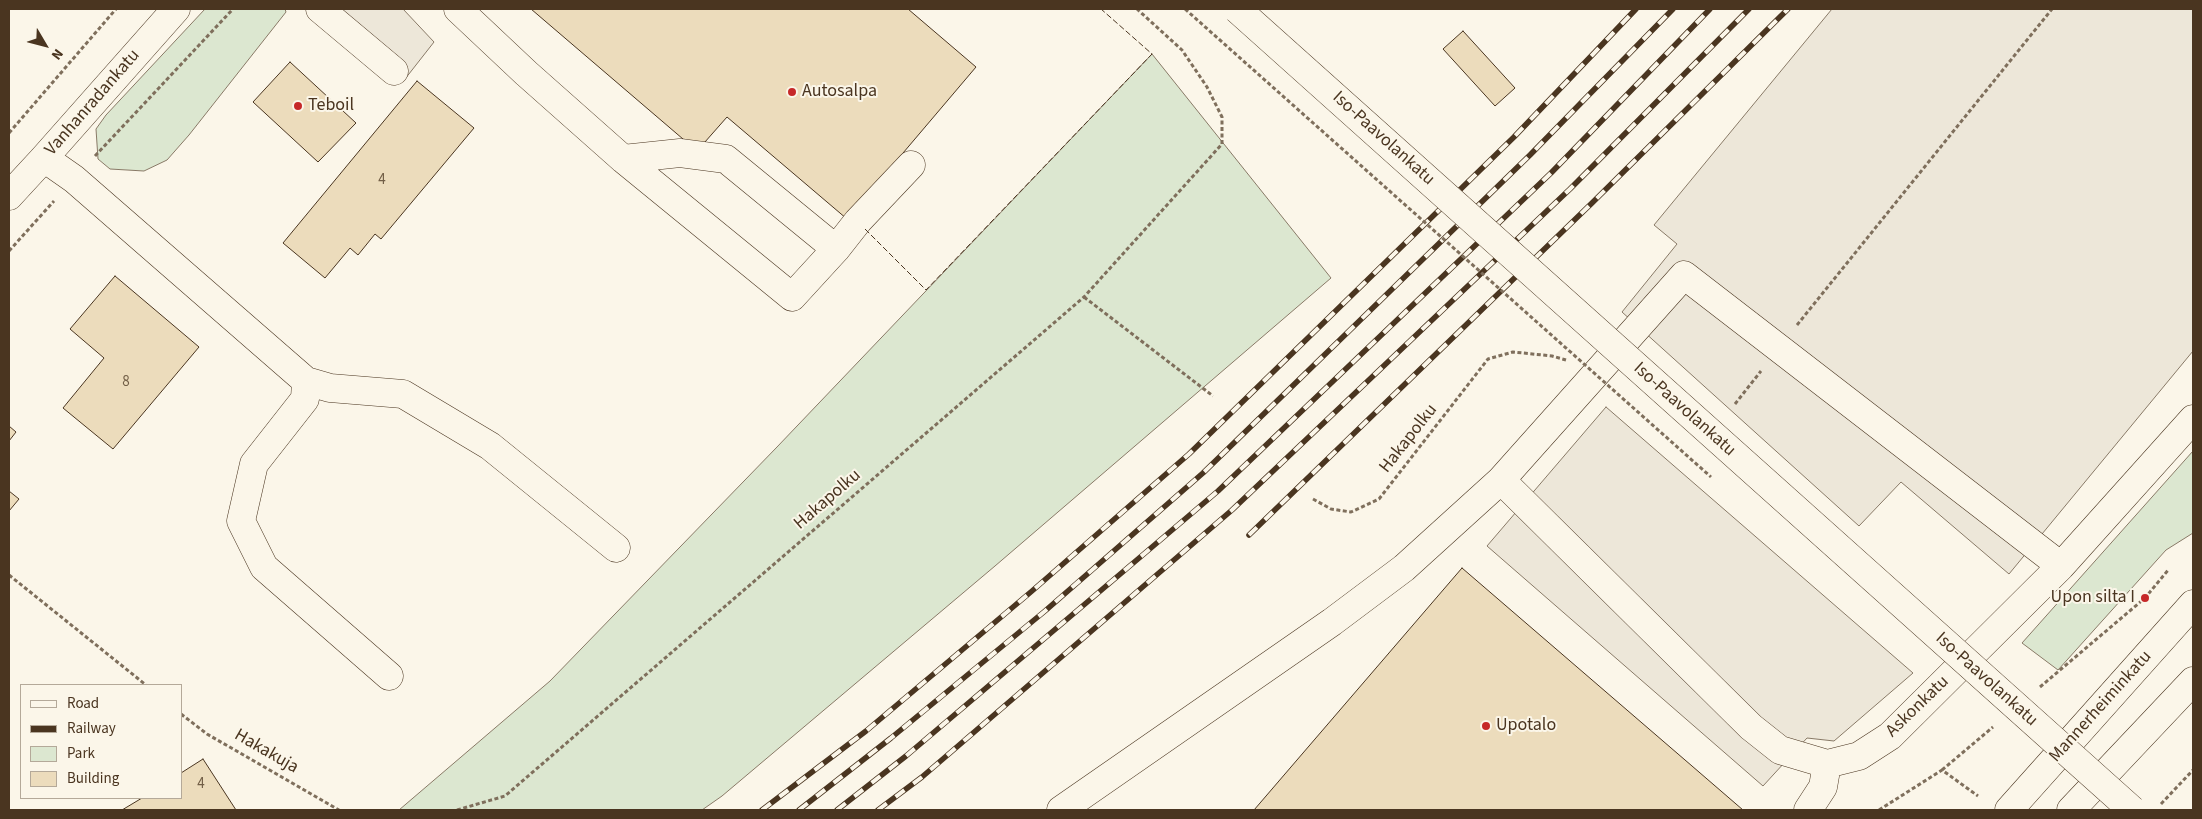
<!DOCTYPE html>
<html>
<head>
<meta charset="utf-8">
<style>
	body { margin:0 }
	#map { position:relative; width:2202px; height:819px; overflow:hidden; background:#fbf6e9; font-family:"Source Sans 3",sans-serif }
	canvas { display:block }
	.frame { position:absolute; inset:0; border:10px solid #4a3520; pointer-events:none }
	.legend { position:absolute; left:20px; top:684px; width:162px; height:115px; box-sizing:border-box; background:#fbf6e9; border:1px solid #b4a999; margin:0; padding:6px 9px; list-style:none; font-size:15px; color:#4a3520 }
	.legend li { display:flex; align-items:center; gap:10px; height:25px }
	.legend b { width:25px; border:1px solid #b4a999 }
	.north { position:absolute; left:20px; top:20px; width:50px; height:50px; -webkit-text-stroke:4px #fbf6e9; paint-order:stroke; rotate:127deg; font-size:14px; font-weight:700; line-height:20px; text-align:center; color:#4a3520 }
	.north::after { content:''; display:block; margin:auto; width:18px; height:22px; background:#4a3520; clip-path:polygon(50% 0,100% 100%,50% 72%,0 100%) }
</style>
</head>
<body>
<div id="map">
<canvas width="2202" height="819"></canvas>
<div class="frame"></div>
<ul class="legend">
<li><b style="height:6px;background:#fbf6e9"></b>Road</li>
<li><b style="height:6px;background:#4a3520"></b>Railway</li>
<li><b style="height:14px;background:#dce7d0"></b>Park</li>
<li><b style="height:14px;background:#ecdcbc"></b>Building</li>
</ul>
<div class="north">N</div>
</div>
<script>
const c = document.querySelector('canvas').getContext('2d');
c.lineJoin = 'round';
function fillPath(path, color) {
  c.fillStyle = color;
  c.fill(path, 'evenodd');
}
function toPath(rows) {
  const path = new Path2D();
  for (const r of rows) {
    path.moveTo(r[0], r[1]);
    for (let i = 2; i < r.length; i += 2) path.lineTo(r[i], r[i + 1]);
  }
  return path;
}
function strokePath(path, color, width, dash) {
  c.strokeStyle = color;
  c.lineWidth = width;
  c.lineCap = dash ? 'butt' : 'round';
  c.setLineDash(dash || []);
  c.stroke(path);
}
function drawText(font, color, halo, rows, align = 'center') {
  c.font = font + ' "Source Sans 3",sans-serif';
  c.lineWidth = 4;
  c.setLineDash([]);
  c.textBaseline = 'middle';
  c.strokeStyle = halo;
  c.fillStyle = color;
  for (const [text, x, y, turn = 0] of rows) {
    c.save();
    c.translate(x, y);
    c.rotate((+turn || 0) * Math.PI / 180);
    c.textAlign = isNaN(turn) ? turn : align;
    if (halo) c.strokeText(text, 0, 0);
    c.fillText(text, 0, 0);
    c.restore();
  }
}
const green = toPath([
	[205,9,285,9,286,12,189,135,167,160,144,171,110,169,98,159,96,129,106,115,205,9],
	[1152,54,1331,278,995,566,722,796,702,810,399,810,550,681,777,447,1152,54],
	[2193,451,2193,533,2166,550,2058,670,2022,643,2193,451]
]);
fillPath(green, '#dce7d0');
strokePath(green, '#887966', 1);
const parking = toPath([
	[337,9,403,9,434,42,405,79,394,71,337,9],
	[1832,9,2193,9,2193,351,2009,574,1901,482,1859,526,1622,312,1677,244,1654,225,1832,9],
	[1606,407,1913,673,1834,741,1807,738,1763,786,1487,546,1606,407]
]);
fillPath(parking, '#ede7d9');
strokePath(parking, '#887966', 1);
const building = toPath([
	[531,9,908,9,976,67,847,219,727,117,697,151,531,9],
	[1463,31,1515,88,1495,106,1443,49,1463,31],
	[290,62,356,123,318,162,253,102,290,62],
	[417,81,474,128,381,239,375,234,358,255,350,248,325,278,283,243,417,81],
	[115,276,199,347,113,449,63,408,104,358,70,329,115,276],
	[9,426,16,432,9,441,9,426],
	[9,491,19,499,9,511,9,491],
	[1462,568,1692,766,1743,810,1254,810,1462,568],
	[203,759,236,810,122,810,142,798,181,798,181,773,203,759]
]);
fillPath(building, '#ecdcbc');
strokePath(building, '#4a3520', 1);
const minor = toPath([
	[320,9,394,71],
	[458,9,526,73,623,159,792,297,836,249,858,221,911,165],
	[44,158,74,179,306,381,305,399,254,464,241,521,264,567,389,676],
	[623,159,680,153,726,159,836,249],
	[9,196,44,158,176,9],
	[306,381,330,388,403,394,490,446,616,548],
	[1501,480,1751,727,1780,750,1827,764,1859,756,1890,736,2061,566,2193,419],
	[1061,810,1332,622,1404,568,1501,480,1684,275,2061,566],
	[1808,810,1823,787,1827,764]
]);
const major = toPath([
	[2009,810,2193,604],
	[2071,810,2193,681]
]);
strokePath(minor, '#4a3520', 29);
strokePath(major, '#4a3520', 29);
strokePath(toPath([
	[9,133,116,9],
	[95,156,233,9],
	[9,251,54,201],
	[1084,297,1213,396],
	[1797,325,2052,9],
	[1735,404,1761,371],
	[1313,499,1331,509,1351,512,1379,499,1488,359,1513,352,1552,356,1566,360],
	[9,575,146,685],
	[2040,687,2145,598,2169,569],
	[181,714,207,734,339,810],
	[1942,770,1993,727],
	[2161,804,2193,770],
	[457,810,505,796,1084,297,1222,144,1222,117,1207,87,1182,50,1137,9],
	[1879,810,1942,770,1978,796]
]), '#7f6f5c', 3, [4, 2.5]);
strokePath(minor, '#fbf6e9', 28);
strokePath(major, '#fbf6e9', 28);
const rail = toPath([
	[1249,535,1592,203,1788,9],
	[762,810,866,731,1032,591,1189,454,1514,137,1636,9],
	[799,810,891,738,1045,611,1203,473,1530,155,1673,9],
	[837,810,906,756,1218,491,1551,173,1710,9],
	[878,810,922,777,1232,510,1570,189,1749,9]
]);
strokePath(rail, '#4a3520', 5.5);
strokePath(rail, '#fbf6e9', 4, [11]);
const majorBridge = toPath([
	[1237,9,2132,810]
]);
strokePath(majorBridge, '#4a3520', 29, []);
strokePath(toPath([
	[1185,9,1711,477]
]), '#7f6f5c', 3, [4, 2.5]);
strokePath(majorBridge, '#fbf6e9', 28);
strokePath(toPath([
	[865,229,926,290,1152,54,1101,9]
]), '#4a3520', 1, [6, 2.5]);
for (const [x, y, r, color] of [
	[792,92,5,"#c62828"],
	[298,106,5,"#c62828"],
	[2145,598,5,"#c62828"],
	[1486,726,5,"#c62828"]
]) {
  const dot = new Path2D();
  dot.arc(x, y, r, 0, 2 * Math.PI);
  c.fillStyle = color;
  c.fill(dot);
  strokePath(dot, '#fbf6e9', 2);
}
drawText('15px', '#725f47', null, [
	["4",382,181],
	["8",126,383],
	["4",201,785]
]);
drawText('18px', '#4a3520', '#fbf6e9', [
	["Autosalpa",802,92],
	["Teboil",308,106],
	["Upon silta I",2135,598,"right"],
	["Upotalo",1496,726]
], 'left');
drawText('18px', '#4a3520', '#fbf6e9', [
	["Vanhanradankatu",93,103,-49],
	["Iso-Paavolankatu",1383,139,42],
	["Iso-Paavolankatu",1684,410,42],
	["Hakapolku",1409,439,-52],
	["Hakapolku",828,500,-41],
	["Iso-Paavolankatu",1986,680,42],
	["Askonkatu",1918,707,-44],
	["Mannerheiminkatu",2101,707,-48],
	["Hakakuja",266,752,30]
]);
</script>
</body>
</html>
